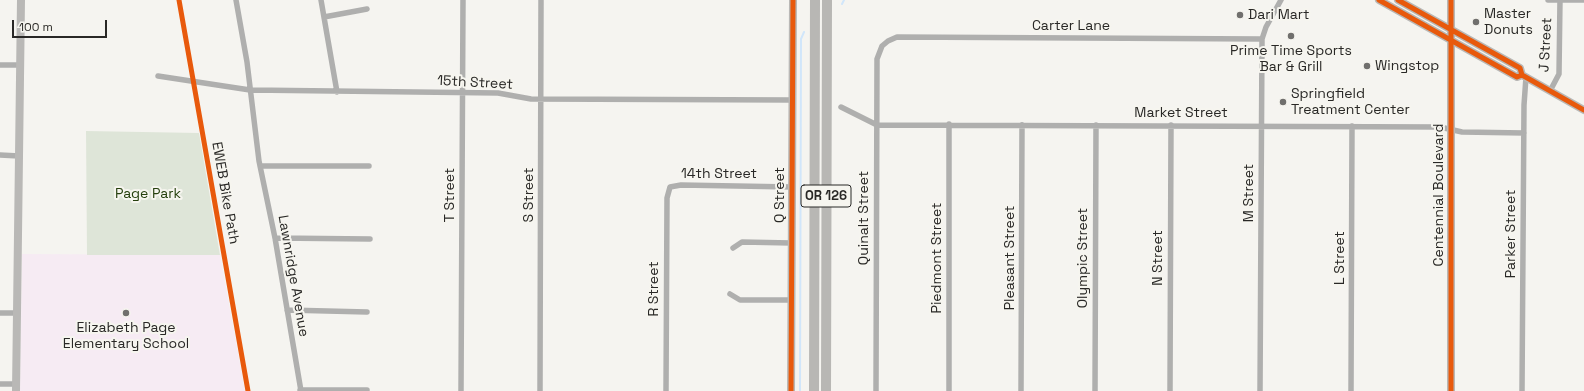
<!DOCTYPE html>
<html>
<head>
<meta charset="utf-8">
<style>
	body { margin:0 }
	#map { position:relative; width:1584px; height:391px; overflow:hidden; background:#f5f4f0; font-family:"Space Grotesk",sans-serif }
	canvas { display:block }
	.scale { position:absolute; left:12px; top:20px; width:95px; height:18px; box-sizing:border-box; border:2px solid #292826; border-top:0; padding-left:5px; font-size:12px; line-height:14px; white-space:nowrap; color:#292826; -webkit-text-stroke:3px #f6f5ef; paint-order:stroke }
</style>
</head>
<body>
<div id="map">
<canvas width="1584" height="391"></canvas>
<div class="scale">100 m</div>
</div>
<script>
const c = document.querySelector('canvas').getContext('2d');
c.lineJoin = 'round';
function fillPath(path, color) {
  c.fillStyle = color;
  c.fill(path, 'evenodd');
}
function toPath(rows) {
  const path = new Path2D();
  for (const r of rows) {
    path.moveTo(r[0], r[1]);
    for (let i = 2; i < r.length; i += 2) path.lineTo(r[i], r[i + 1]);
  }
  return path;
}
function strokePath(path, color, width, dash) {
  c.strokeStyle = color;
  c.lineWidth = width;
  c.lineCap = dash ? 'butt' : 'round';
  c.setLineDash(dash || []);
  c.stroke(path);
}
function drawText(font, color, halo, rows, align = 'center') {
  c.font = font + ' "Space Grotesk",sans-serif';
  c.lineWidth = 4;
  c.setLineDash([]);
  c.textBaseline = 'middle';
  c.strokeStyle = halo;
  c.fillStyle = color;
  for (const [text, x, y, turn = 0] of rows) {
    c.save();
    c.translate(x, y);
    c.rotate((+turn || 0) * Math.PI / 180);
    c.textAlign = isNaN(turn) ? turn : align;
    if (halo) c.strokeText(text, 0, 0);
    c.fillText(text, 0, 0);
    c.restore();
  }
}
fillPath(toPath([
	[22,254,220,255,245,391,20,391]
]), '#f6ebf3');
fillPath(toPath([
	[86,131,199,133,220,255,87,255]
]), '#dee5d8');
strokePath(toPath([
	[842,4,844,0],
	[800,391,801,39,804,32]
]), '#d1e6fa', 2);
strokePath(toPath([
	[236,0,247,62,259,161,275,238,301,391],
	[321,0,337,92],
	[1548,0,1584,0],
	[324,17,367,9],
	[0,65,20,65],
	[158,76,250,90,498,93,531,99,792,100],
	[1550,91,1559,74,1560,0],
	[841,107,877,125,1440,127,1462,132,1524,133],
	[0,155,19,156],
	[260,166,369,166],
	[275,238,370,239],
	[733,248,742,242,791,243],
	[730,294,740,300,792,300],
	[287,310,367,312],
	[0,313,17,313],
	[0,384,16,384],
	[300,390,367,390],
	[461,391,463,0],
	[540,391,541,0],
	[666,391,667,198,670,187,681,185,792,187],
	[876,391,877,59,882,46,888,41,897,37,1262,39],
	[949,391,949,124],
	[1021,391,1022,125],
	[1095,391,1096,125],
	[1170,391,1171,125],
	[1260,391,1262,39,1266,27,1281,0],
	[1351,391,1352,126],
	[1522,391,1524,105,1526,77]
]), '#afafae', 5.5);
strokePath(toPath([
	[1379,0,1517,77,1522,75],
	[1398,0,1520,68,1522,75,1584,110],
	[1451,0,1451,391],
	[16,391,21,0],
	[791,391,793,0]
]), '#b9b8b6', 8);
strokePath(toPath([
	[814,391,815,0],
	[826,391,827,0]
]), '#b8b7b4', 10);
strokePath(toPath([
	[179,0,248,391],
	[1379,0,1517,77,1522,75],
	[1398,0,1520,68,1522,75,1584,110],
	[1451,0,1451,391],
	[791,391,793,0]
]), '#e8590c', 5);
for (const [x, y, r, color] of [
	[1240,15,4,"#706f6d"],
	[1476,22,4,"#706f6d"],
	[1291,36,4,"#706f6d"],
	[1367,66,4,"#706f6d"],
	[1283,102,4,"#706f6d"],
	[126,313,4,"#706f6d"]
]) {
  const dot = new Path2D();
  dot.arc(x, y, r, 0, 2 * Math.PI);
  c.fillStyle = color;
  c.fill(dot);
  strokePath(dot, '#f6f5ef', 1.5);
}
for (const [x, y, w] of [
	[826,196,50]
]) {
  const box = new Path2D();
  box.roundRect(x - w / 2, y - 11, w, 22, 3);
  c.fillStyle = '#f6f5ef';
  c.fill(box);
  strokePath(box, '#292826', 1);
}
drawText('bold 13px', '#292826', null, [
	["OR 126",826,196]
]);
drawText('14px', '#292826', '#f6f5ef', [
	["Master",1484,14],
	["Donuts",1484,30],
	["Dari Mart",1248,15],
	["Prime Time Sports",1291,51,"center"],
	["Bar & Grill",1291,67,"center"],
	["Wingstop",1375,66],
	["Springfield",1291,94],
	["Treatment Center",1291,110],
	["Elizabeth Page",126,328,"center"],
	["Elementary School",126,344,"center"]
], 'left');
drawText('14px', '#292826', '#f6f5ef', [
	["Carter Lane",1071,26],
	["J Street",1546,45,-87],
	["15th Street",475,83,3],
	["Market Street",1181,113],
	["14th Street",719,174],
	["EWEB Bike Path",225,193,80],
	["M Street",1249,193,-90],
	["T Street",450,195,-90],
	["S Street",529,195,-90],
	["Q Street",780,195,-90],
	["Centennial Boulevard",1439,195,-90],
	["Quinalt Street",864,218,-90],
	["Parker Street",1511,234,-90],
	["Piedmont Street",937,258,-90],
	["Pleasant Street",1010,258,-90],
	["Olympic Street",1083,258,-90],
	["N Street",1158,258,-90],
	["L Street",1340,258,-90],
	["Lawnridge Avenue",293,276,80],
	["R Street",654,289,-90]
]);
drawText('14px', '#26400e', '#f6f5ef', [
	["Page Park",148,194]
]);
</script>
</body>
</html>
